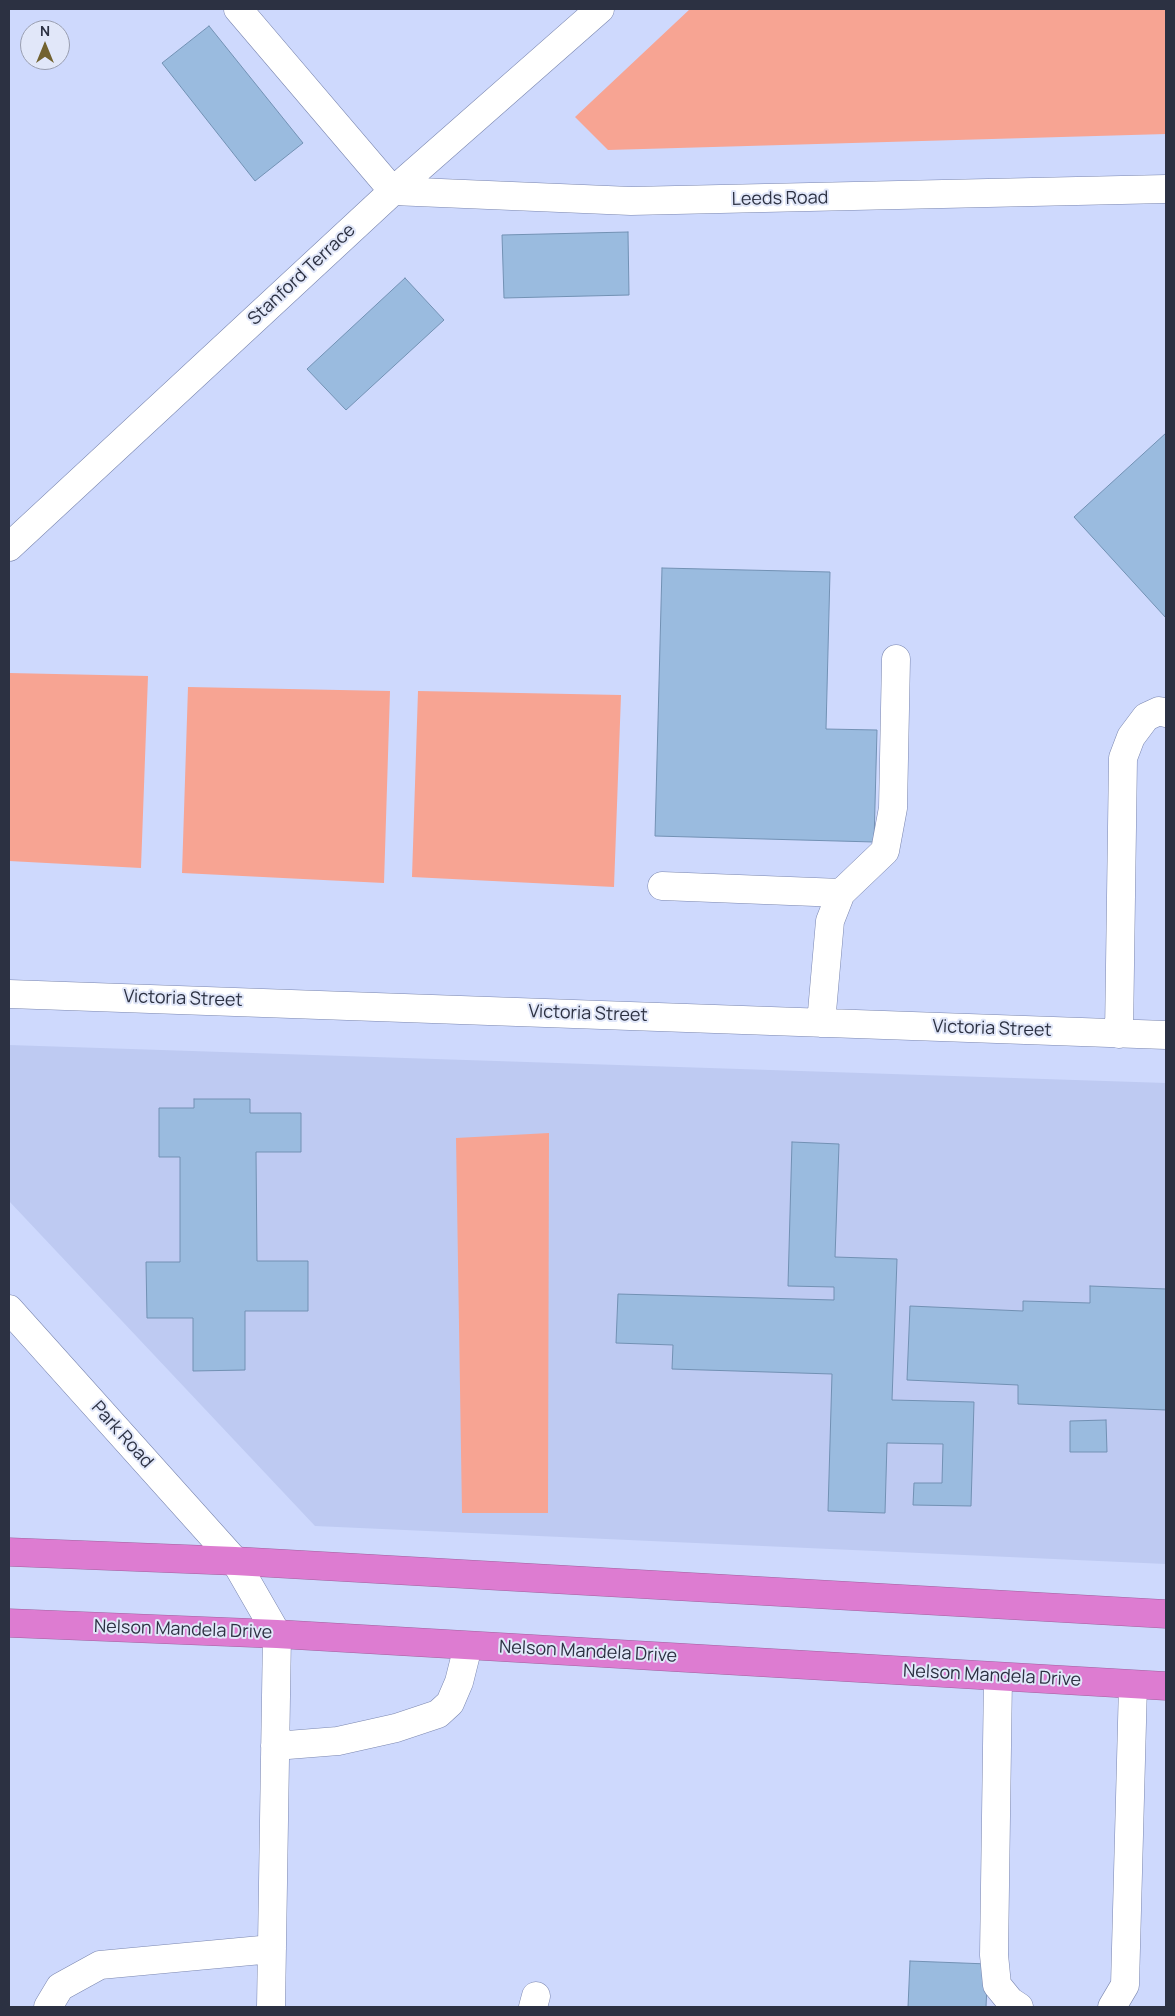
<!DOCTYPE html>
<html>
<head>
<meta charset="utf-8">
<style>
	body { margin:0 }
	#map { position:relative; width:1175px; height:2016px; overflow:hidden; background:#ced9fd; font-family:Manrope,sans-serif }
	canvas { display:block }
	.frame { position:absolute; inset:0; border:10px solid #2c3142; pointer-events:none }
	.north { position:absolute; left:20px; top:20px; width:50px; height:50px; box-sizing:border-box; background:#e1e7f9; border:1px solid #999eb0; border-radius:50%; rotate:0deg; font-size:14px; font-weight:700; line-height:20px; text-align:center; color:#2c3142 }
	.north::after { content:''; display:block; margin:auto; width:18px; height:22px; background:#72622f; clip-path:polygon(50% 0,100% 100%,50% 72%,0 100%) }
</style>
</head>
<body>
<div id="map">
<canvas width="1175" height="2016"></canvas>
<div class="frame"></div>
<div class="north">N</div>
</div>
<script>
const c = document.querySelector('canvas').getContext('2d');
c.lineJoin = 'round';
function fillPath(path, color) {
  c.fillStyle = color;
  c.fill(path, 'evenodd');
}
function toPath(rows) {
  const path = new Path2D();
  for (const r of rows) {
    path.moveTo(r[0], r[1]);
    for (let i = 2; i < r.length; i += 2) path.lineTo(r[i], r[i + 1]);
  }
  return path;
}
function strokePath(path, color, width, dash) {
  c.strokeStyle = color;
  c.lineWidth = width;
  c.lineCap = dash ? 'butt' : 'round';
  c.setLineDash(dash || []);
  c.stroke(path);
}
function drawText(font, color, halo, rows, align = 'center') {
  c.font = font + ' Manrope,sans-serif';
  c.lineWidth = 4;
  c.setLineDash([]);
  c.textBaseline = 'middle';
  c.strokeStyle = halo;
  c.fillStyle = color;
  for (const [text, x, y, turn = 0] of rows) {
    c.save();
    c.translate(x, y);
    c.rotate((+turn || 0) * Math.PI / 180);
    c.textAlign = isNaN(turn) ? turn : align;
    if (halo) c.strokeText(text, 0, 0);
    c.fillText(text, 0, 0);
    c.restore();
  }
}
fillPath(toPath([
	[9,1045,1166,1083,1166,1564,315,1526,9,1201]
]), '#becaf2');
fillPath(toPath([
	[690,9,1166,9,1166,134,608,150,575,117],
	[9,673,148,676,141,868,9,861],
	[188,687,390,691,384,883,182,873],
	[418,691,621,695,614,887,412,877],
	[549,1133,548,1513,462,1513,456,1138]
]), '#f7a493');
const building = toPath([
	[209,26,303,143,255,181,162,63,209,26],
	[628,232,629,295,504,298,502,235,628,232],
	[405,278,444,320,346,410,307,369,405,278],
	[1166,433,1166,618,1074,517,1166,433],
	[662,568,830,572,826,729,877,730,874,842,655,836,662,568],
	[194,1099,250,1099,250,1113,301,1113,301,1152,256,1152,257,1261,308,1261,308,1311,245,1311,245,1370,193,1371,193,1318,147,1318,146,1262,180,1262,180,1157,159,1157,159,1108,194,1108,194,1099],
	[792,1142,839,1144,835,1257,897,1259,892,1400,974,1402,971,1506,913,1505,914,1483,942,1483,943,1444,887,1443,885,1513,828,1511,832,1374,672,1369,673,1345,616,1343,618,1294,834,1300,834,1287,788,1286,792,1142],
	[1090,1286,1166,1289,1166,1410,1018,1404,1018,1385,907,1380,910,1306,1023,1311,1023,1301,1090,1303,1090,1286],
	[1106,1420,1107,1452,1070,1452,1070,1421,1106,1420],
	[910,1961,988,1964,986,2007,908,2007,910,1961]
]);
fillPath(building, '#9abbdf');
strokePath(building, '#7291b4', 1);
const minor = toPath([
	[238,9,393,191,631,201,1166,189],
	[9,547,393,191,600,9],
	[662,886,841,893],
	[9,994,1166,1035],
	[821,1023,830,921,841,893,885,851,893,808,896,659],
	[1119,1034,1123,758,1131,737,1146,717,1159,711,1166,713],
	[9,1309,235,1561,277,1634,271,2007],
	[998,1677,994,1955,997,1985,1010,2001,1019,2007],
	[275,1746,338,1741,396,1728,438,1714,450,1703,459,1682,468,1646],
	[48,2007,60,1987,100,1965,272,1949],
	[533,2007,536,1996],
	[1112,2007,1125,1985,1133,1685]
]);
const highway = toPath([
	[9,1552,235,1561,1166,1614],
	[9,1623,277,1634,1166,1686]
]);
strokePath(minor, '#7a86af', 29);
strokePath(highway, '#9f629f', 29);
strokePath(minor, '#fff', 28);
strokePath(highway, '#dd7cd1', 28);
drawText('18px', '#2c3142', '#e1e7f9', [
	["Leeds Road",780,199,-1],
	["Stanford Terrace",302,275,-43],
	["Victoria Street",183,999,2],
	["Victoria Street",588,1014,2],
	["Victoria Street",992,1029,2],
	["Park Road",122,1435,48],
	["Nelson Mandela Drive",183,1630,2],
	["Nelson Mandela Drive",588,1652,3],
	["Nelson Mandela Drive",992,1676,3]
]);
</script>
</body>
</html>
